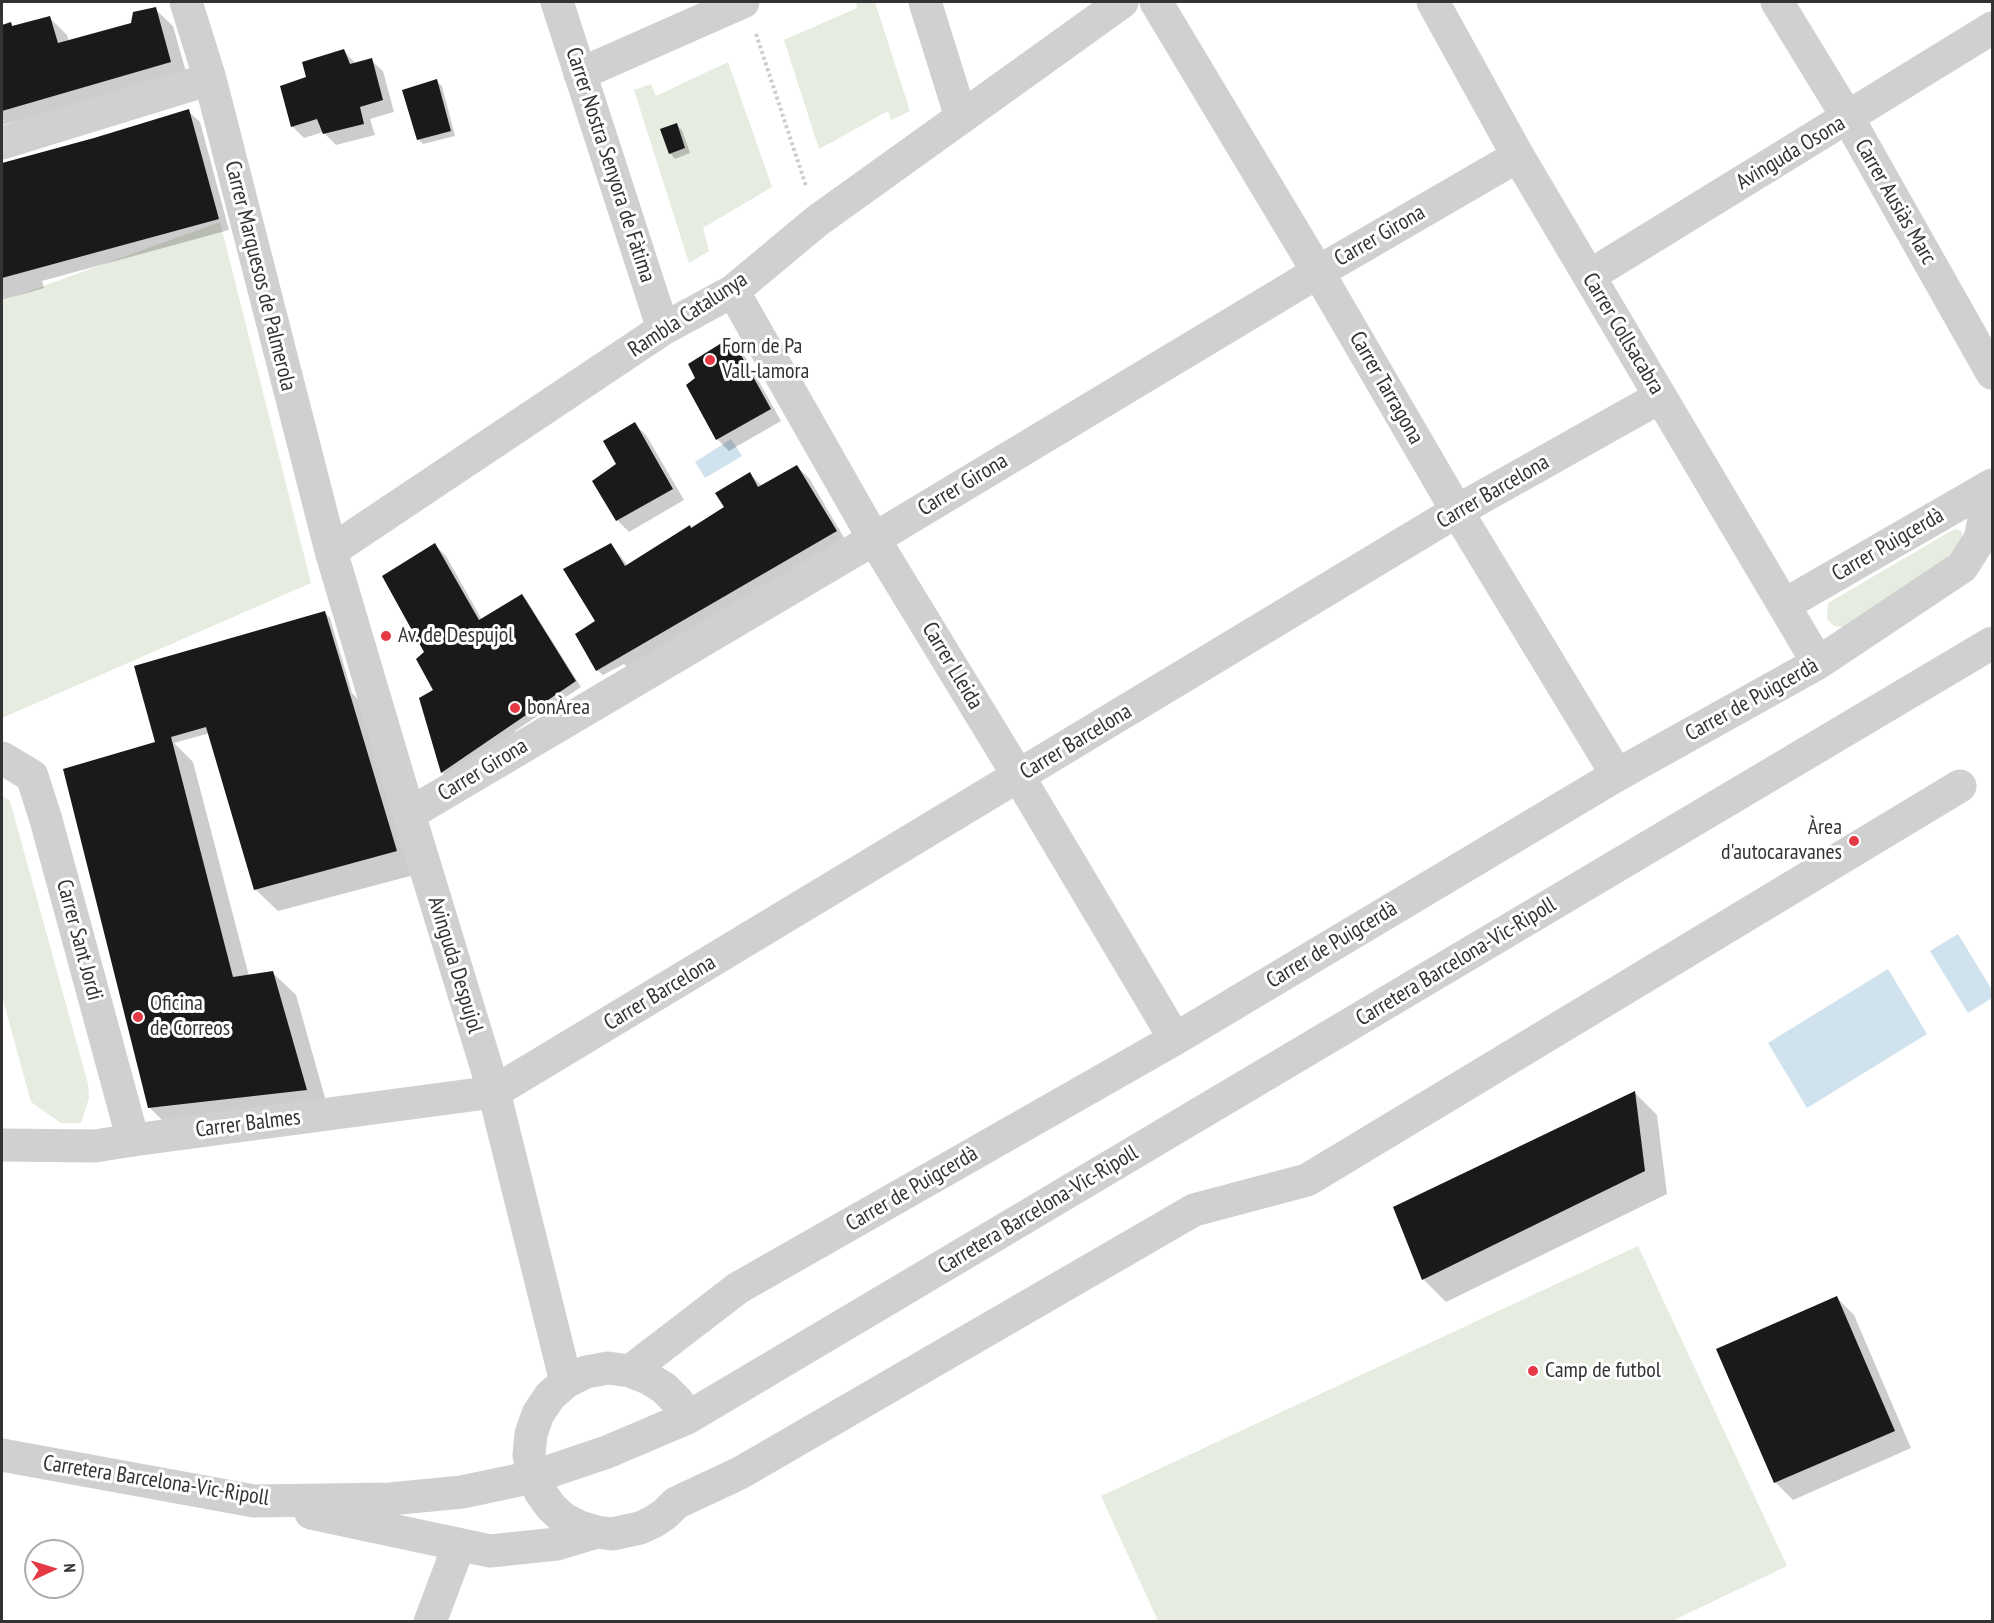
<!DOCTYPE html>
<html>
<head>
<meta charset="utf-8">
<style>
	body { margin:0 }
	#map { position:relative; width:1994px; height:1623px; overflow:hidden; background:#fff; font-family:"PT Sans Narrow",sans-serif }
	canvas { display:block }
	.frame { position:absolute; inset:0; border:3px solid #333; pointer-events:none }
	.north { position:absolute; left:24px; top:1539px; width:60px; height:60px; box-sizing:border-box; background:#fff; border:2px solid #adadad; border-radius:50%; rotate:86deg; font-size:16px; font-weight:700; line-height:24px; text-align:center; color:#333 }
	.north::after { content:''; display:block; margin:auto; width:21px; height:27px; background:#e63946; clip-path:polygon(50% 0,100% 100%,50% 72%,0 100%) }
</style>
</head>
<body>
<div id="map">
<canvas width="1994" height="1623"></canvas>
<div class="frame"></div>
<div class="north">N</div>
</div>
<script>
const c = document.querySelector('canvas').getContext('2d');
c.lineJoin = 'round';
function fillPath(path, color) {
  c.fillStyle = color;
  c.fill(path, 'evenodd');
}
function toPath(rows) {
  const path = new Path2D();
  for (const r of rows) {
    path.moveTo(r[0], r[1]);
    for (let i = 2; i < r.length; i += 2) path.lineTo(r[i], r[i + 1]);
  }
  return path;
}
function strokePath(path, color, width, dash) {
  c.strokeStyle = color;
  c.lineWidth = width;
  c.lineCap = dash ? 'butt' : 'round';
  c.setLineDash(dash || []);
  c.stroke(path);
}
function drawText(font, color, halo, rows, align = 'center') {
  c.font = font + ' "PT Sans Narrow",sans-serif';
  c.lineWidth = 6;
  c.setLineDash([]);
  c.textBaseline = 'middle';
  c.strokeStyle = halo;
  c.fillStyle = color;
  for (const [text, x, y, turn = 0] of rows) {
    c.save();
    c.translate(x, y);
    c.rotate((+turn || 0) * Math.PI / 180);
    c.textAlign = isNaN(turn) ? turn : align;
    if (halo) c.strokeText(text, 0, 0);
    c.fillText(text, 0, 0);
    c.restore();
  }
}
fillPath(toPath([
	[856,2,875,2,910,111,891,120,888,111,819,149,784,40,857,8],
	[728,62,772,187,703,228,709,251,689,263,634,90,651,84,656,96],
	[220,222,311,583,2,718,2,301],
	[1957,529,1962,532,1962,539,1936,572,1845,627,1834,626,1827,619,1828,603,1951,531],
	[2,796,10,801,88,1084,89,1098,81,1123,61,1123,31,1102,2,996],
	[1638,1246,1787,1566,1672,1621,1158,1621,1101,1496]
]), '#e6ecdf');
fillPath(toPath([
	[731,439,742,456,705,478,695,462],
	[1958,934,1992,990,1992,998,1968,1013,1930,951],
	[1888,969,1927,1034,1807,1108,1768,1043]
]), '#cfe2ee');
fillPath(toPath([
	[155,9,173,26,188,79,2,125,2,26,10,24,14,27,50,18,67,35,69,41,132,24],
	[344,51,355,63,371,60,383,71,394,112,370,119,375,135,336,145,323,132,304,138,292,126,308,78],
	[436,81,442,86,455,136,423,144,418,139],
	[188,111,200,122,229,230,42,281,44,288,2,300,2,165,94,140],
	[676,125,682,130,690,153,675,159,670,153],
	[730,339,742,351,781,421,729,451,717,439,697,379],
	[635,424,646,435,684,500,629,532,617,520,618,464],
	[797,467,809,478,847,543,630,670,624,664,603,675,597,670,597,622,611,544,628,566,726,507,750,474,762,486],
	[434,544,446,556,482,620,521,596,527,601,581,687,515,731,523,745,459,789,442,772,435,691,427,653],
	[325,613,330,618,352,693,369,711,418,874,278,911,255,889,210,733,174,743,193,762,249,976,273,973,296,995,329,1112,172,1130,150,1108,158,743],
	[1635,1093,1657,1115,1667,1194,1446,1302,1423,1279],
	[1837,1298,1854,1315,1911,1448,1793,1500,1776,1483,1718,1350]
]), '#0003');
fillPath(toPath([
	[156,7,171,62,2,111,2,25,11,22,12,26,50,16,58,43,131,23,133,12],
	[344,49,350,64,372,58,383,100,360,107,364,124,323,134,317,119,291,127,280,86,306,77,302,62],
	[437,79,451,131,417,140,402,90],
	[189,109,219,219,2,278,2,163,94,138],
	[677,123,685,148,669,154,660,129],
	[731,337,771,409,716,440,686,385,695,378,688,364],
	[635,422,673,489,616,521,592,481,616,464,603,441],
	[797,465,837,531,596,671,575,634,595,621,563,569,611,543,625,566,690,525,691,528,724,507,715,493,750,472,758,487],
	[435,543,479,620,522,594,576,681,441,773,419,698,433,690,416,659,424,652,382,576],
	[325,611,397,851,254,890,206,727,171,737,233,977,273,971,307,1090,148,1108,63,769,155,742,134,666],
	[1635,1091,1645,1171,1422,1280,1393,1207],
	[1837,1296,1895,1431,1774,1483,1716,1349]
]), '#1a1a1a');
strokePath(toPath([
	[756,34,806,186]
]), '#cdcdcd', 4, [3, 3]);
strokePath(toPath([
	[186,2,210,79,331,551,409,814,494,1092,566,1382],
	[557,2,663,329],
	[925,2,961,117],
	[1156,2,1318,272,1457,511,1617,775],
	[1433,2,1518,156,1818,663],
	[1777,2,1848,118,1992,373],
	[580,74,743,2],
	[2,143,210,79],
	[1589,276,1992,28],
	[733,291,874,539,1019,777,1175,1039],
	[331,551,663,329,733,291,817,221,1122,2],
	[1784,605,1992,485],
	[2,758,32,776,46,820,133,1140],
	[409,814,874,539,1318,272,1518,156],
	[2,1145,95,1146,133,1140,494,1092,1457,511,1660,397],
	[630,1371,738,1288,1175,1039,1617,775,1818,663,1962,567,1980,539,1991,487],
	[687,1418,678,1402,664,1388,648,1378,630,1371,608,1368,586,1372,566,1382,550,1396,538,1414,531,1434,529,1455,533,1477,541,1493,551,1507,564,1519,580,1527,597,1532,612,1534,640,1528,653,1522,665,1514,676,1503,740,1473,1194,1210,1307,1180,1960,786],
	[2,1455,254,1501,390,1499,462,1492,533,1477,607,1452,687,1418,1992,643],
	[311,1513,490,1551,557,1544,597,1532],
	[430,1622,459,1545]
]), '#d0d0d0', 33);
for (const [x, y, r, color] of [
	[710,360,6,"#e63946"],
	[386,636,6,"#e63946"],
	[515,708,6,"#e63946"],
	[1854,841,6,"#e63946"],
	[138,1017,6,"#e63946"],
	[1533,1371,6,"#e63946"]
]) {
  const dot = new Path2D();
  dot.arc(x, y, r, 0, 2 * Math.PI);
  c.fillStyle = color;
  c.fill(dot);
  strokePath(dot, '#fff', 2);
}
drawText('22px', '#333', '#fff', [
	["Avinguda Osona",1791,153,-31],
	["Carrer Nostra Senyora de Fàtima",610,165,72],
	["Carrer Ausiàs Marc",1895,202,60],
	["Carrer Girona",1380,236,-30],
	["Carrer Marquesos de Palmerola",260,276,76],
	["Rambla Catalunya",688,315,-33],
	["Carrer Collsacabra",1623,334,59],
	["Carrer Tarragona",1386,388,60],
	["Carrer Girona",963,485,-31],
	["Carrer Barcelona",1493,492,-30],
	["Carrer Puigcerdà",1888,545,-30],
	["Carrer Lleida",952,666,59],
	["Carrer de Puigcerdà",1752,700,-29],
	["Carrer Barcelona",1076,742,-31],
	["Carrer Girona",483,770,-31],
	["Carrer Sant Jordi",79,940,75],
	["Carrer de Puigcerdà",1332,945,-31],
	["Carretera Barcelona-Vic-Ripoll",1456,962,-31],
	["Avinguda Despujol",455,965,73],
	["Carrer Barcelona",660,993,-31],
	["Carrer Balmes",248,1124,-7],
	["Carrer de Puigcerdà",912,1189,-30],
	["Carretera Barcelona-Vic-Ripoll",1038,1210,-31],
	["Carretera Barcelona-Vic-Ripoll",156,1481,9]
]);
drawText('22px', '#333', '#fff', [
	["Forn de Pa",722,347],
	["Vall-lamora",722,372],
	["Av. de Despujol",398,636],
	["bonÀrea",527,708],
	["Àrea",1842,828,"right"],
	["d'autocaravanes",1842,853,"right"],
	["Oficina",150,1004],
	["de Correos",150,1029],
	["Camp de futbol",1545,1371]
], 'left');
</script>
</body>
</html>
